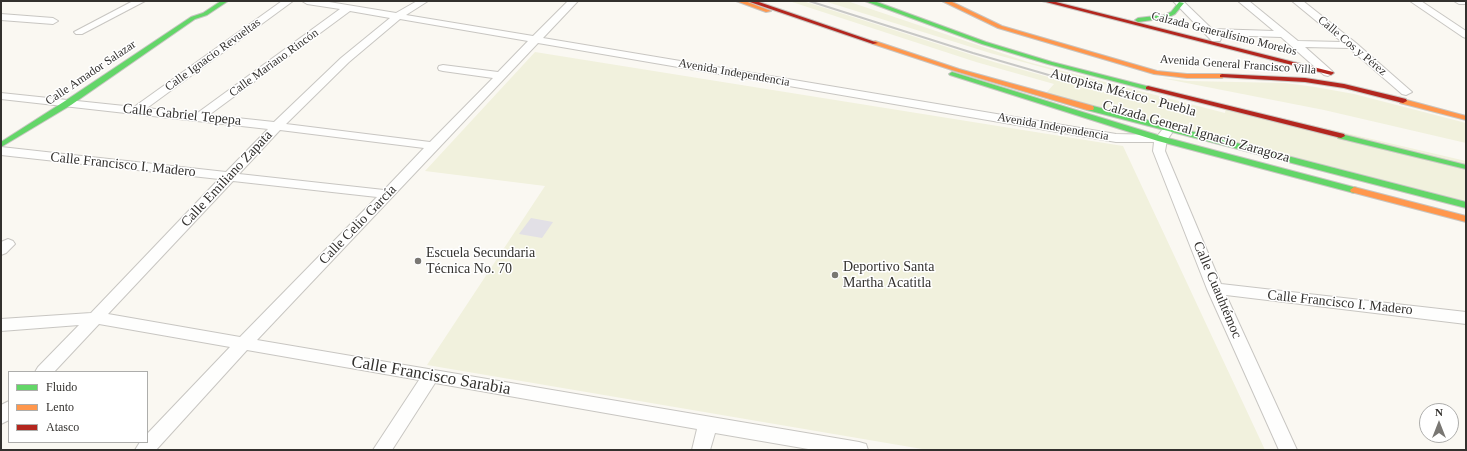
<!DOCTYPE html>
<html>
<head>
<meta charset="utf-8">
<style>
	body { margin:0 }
	#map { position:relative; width:1467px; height:451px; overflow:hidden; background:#faf8f2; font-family:"Times New Roman",serif }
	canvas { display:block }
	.frame { position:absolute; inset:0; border:2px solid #33312e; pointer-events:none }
	.legend { position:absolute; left:8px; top:371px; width:140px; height:72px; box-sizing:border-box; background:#fff; border:1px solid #adadab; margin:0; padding:5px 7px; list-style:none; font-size:12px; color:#33312e }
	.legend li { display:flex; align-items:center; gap:8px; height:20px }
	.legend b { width:20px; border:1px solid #adadab }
	.north { position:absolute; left:1419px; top:403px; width:40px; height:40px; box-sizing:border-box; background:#fff; border:1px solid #adadab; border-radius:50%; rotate:0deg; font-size:11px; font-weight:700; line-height:16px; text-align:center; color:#33312e }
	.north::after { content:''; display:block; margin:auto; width:14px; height:18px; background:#797773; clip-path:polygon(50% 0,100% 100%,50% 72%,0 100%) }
</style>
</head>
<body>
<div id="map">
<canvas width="1467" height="451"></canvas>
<div class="frame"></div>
<ul class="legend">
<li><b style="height:5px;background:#63d668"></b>Fluido</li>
<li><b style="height:5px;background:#ff974d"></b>Lento</li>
<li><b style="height:5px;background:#b3261e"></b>Atasco</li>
</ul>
<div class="north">N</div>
</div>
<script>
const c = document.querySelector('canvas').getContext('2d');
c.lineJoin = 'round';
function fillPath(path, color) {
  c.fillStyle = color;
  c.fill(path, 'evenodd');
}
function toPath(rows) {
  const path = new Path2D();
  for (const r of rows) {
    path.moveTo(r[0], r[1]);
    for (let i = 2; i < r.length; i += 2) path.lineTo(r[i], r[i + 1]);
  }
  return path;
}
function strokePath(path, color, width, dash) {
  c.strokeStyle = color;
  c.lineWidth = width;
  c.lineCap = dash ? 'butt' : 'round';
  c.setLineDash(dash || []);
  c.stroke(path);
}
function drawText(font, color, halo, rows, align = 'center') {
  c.font = font + ' "Times New Roman",serif';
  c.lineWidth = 3;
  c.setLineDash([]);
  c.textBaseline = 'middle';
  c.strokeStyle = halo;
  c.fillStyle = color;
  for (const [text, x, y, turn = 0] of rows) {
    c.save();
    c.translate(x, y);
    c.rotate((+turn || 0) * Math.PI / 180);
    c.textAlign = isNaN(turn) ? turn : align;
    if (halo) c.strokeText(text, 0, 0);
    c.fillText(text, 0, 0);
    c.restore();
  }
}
fillPath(toPath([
	[789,1,803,1,994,62,1114,95,1118,88,990,53,824,1,847,1,1028,62,1225,113,1226,105,1466,161,1466,201,1046,93,1054,84,976,62],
	[535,52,1123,146,1265,450,928,450,427,365,545,186,425,171],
	[1161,78,1188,81,1285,83,1315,87,1354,94,1466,123,1466,143,1324,110]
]), '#f1f1dd');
fillPath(toPath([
	[531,218,553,222,542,238,519,234]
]), '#e2e0e6');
const street = toPath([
	[133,1,145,1,82,34,76,34,74,32,133,1],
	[282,1,293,1,147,108,196,114,340,9,307,4,302,1,323,1,396,13,417,1,428,1,406,15,533,36,568,1,578,1,543,38,1116,134,1158,135,1162,130,1170,130,1172,133,1167,140,1165,151,1221,284,1466,312,1466,324,1226,295,1297,450,1279,450,1207,289,1153,151,1154,142,1116,142,538,43,257,340,859,442,866,444,868,450,814,450,715,433,710,450,692,450,697,429,435,383,392,450,373,450,419,380,247,350,156,450,135,450,140,442,147,442,147,434,230,347,99,324,54,372,35,372,38,367,79,325,1,331,1,319,91,313,219,179,1,155,1,147,226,172,268,129,1,99,1,93,134,107,282,1],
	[350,11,390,18,341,58,274,122,209,115,350,11],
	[400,19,528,41,498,72,443,65,439,66,438,68,439,70,443,71,493,78,430,142,286,124,349,62,400,19],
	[280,130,424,148,384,190,239,174,280,130],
	[233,181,377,197,240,337,108,314,233,181],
	[1173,1,1183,1,1212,29,1274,31,1238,1,1249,1,1298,41,1342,42,1292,1,1303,1,1356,43,1412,92,1406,95,1402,94,1349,48,1305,47,1332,71,1333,73,1328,76,1324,75,1281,37,1218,35,1221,39,1220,41,1212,41,1173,1],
	[1410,1,1421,1,1466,31,1466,38,1463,37,1410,1],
	[1454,1,1466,1,1466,4,1459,4,1454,1],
	[1,14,53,18,58,21,53,24,1,20,1,14],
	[8,239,13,241,15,244,6,253,1,255,1,242,8,239],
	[9,401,9,420,1,424,1,405,9,401]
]);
const fast = toPath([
	[221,1,228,1,207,15,195,19,71,105,1,147,1,142,65,101,191,17,203,13,221,1],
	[865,1,874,1,986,42,1052,62,1150,87,1152,88,1148,90,1048,64,982,44,865,1],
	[1179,2,1184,3,1175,14,1167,18,1138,22,1135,20,1138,18,1164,15,1171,12,1179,2],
	[952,72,1164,137,1357,188,1358,190,1354,193,1158,141,950,75,949,74,952,72],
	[1087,106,1093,106,1466,202,1466,208,1087,110,1087,106],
	[1338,134,1341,134,1466,165,1466,169,1338,138,1337,136,1338,134]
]);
const slow = toPath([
	[736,1,745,1,771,11,766,12,736,1],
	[942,1,950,1,1002,26,1157,71,1187,74,1222,74,1225,76,1222,78,1187,78,1154,74,998,28,942,1],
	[875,41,959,69,1093,106,1094,108,1093,110,1087,110,955,71,873,44,872,43,875,41],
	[1400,99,1403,99,1466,116,1466,120,1400,103,1400,99],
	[1354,187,1466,216,1466,222,1351,192,1350,190,1354,187]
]);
const jam = toPath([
	[747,1,756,1,878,43,873,44,747,1],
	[1042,1,1052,1,1333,72,1334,73,1331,75,1042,1],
	[1222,74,1305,78,1344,84,1406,99,1407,101,1403,103,1344,88,1305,82,1220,77,1220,75,1222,74],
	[1148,86,1344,134,1345,136,1341,138,1146,89,1146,87,1148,86]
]);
strokePath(street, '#c8c6c2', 2);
strokePath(fast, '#c8c6c2', 2);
strokePath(slow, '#c8c6c2', 2);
strokePath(jam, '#c8c6c2', 2);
fillPath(street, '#fefefd');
fillPath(fast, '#63d668');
fillPath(slow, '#ff974d');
fillPath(jam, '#b3261e');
strokePath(toPath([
	[809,1,973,53,1059,78]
]), '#c8c8c6', 2);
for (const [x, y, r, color] of [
	[418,261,4,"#797773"],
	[835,275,4,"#797773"]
]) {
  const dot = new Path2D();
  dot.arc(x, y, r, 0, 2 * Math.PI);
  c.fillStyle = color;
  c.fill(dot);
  strokePath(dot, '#fff', 1.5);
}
drawText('12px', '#33312e', '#fff', [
	["Calzada Generalísimo Morelos",1224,34,14],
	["Calle Cos y Pérez",1352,46,40],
	["Calle Ignacio Revueltas",213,55,-36],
	["Calle Mariano Rincón",274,63,-36],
	["Avenida General Francisco Villa",1238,65,4],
	["Calle Amador Salazar",91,73,-34],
	["Avenida Independencia",734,73,10],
	["Avenida Independencia",1053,127,10]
]);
drawText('14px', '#33312e', '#fff', [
	["Autopista México - Puebla",1123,93,15],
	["Calle Gabriel Tepepa",182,115,6],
	["Calzada General Ignacio Zaragoza",1196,132,16],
	["Calle Francisco I. Madero",123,165,6],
	["Calle Emiliano Zapata",227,179,-47],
	["Calle Celio García",358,225,-46],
	["Calle Cuauhtémoc",1217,290,67],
	["Calle Francisco I. Madero",1340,303,6]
]);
drawText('14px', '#33312e', '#fff', [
	["Escuela Secundaria",426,253],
	["Técnica No. 70",426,269],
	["Deportivo Santa",843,267],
	["Martha Acatitla",843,283]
], 'left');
drawText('17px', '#33312e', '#fff', [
	["Calle Francisco Sarabia",431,376,10]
]);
</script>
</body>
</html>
